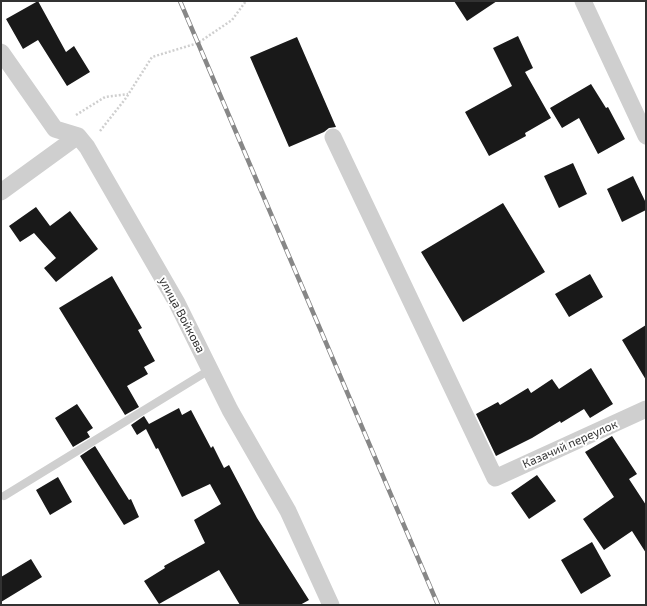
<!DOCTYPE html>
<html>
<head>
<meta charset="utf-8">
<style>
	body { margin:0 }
	#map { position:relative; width:647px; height:606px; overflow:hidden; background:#fff; font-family:"Exo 2",sans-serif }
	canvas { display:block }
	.frame { position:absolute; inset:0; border:2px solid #323232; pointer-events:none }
</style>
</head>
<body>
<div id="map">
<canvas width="647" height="606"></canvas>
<div class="frame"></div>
</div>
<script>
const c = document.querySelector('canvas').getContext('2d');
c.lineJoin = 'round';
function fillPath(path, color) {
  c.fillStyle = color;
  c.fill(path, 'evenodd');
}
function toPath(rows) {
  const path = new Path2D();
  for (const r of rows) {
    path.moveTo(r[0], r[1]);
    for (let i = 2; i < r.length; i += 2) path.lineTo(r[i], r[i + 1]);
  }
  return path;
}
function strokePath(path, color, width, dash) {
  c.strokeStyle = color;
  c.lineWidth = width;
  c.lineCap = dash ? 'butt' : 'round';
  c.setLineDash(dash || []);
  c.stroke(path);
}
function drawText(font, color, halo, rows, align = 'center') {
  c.font = font + ' "Exo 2",sans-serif';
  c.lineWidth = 4;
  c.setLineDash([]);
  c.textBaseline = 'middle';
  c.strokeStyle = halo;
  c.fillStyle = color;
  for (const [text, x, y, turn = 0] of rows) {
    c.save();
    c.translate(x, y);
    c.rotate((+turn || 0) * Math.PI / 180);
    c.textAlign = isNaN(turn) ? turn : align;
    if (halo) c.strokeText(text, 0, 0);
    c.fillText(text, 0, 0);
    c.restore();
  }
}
fillPath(toPath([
	[38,1,66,52,74,46,90,72,67,86,38,40,23,49,6,19],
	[454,1,497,1,467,21],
	[518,36,533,68,525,72,551,118,525,133,526,136,489,156,465,112,512,86,493,48],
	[297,37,336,127,329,128,324,132,289,147,250,57],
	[591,84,606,108,608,107,625,139,598,154,579,118,562,128,550,108],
	[573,163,587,194,559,208,544,176],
	[633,176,646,203,646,210,622,222,607,189],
	[503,203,545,272,463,322,421,252],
	[36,207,50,226,70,211,98,249,56,282,44,268,56,258,34,233,20,242,9,226],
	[590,274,603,297,569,317,555,294],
	[112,276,142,328,138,330,155,361,144,367,148,374,127,386,139,407,125,415,59,308],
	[646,325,646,380,622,340],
	[591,368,613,404,590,418,584,409,561,423,560,421,532,438,496,456,476,414,498,402,500,405,528,388,531,393,552,379,559,389],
	[77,404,93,428,87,432,90,437,73,447,55,418],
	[179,408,182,415,191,410,211,448,213,446,224,468,229,465,257,518,309,600,300,605,240,605,219,570,159,604,144,581,165,568,164,566,205,543,194,520,221,504,210,484,182,497,158,448,156,449,146,429,137,435,131,425,144,416,149,424],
	[612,436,637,474,629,479,646,505,646,553,632,531,604,550,583,519,614,497,585,452],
	[95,446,129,500,131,499,139,517,124,525,80,456],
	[537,475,556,501,529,519,511,493],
	[58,477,72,502,50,515,36,490],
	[592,542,611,576,581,594,561,560],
	[31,559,42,577,1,602,1,577]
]), '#191919');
strokePath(toPath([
	[76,115,105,97,128,94],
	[100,131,126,98,152,57,198,43,232,20,246,1]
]), '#cfcfcf', 2.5, [2, 2]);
strokePath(toPath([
	[4,496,211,369]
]), '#cfcfcf', 8);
strokePath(toPath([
	[583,1,646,136],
	[1,52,55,129,78,136,87,147,177,303,230,410,288,511,331,605],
	[333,137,495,478,646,409],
	[1,192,78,136]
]), '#cfcfcf', 17);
const rail = toPath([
	[180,1,438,605]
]);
strokePath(rail, '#878787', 4.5);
strokePath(rail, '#fff', 3, [9]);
drawText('12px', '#323232', '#fff', [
	["улица Войкова",182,315,62],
	["Казачий переулок",570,444,-24]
]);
</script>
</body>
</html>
